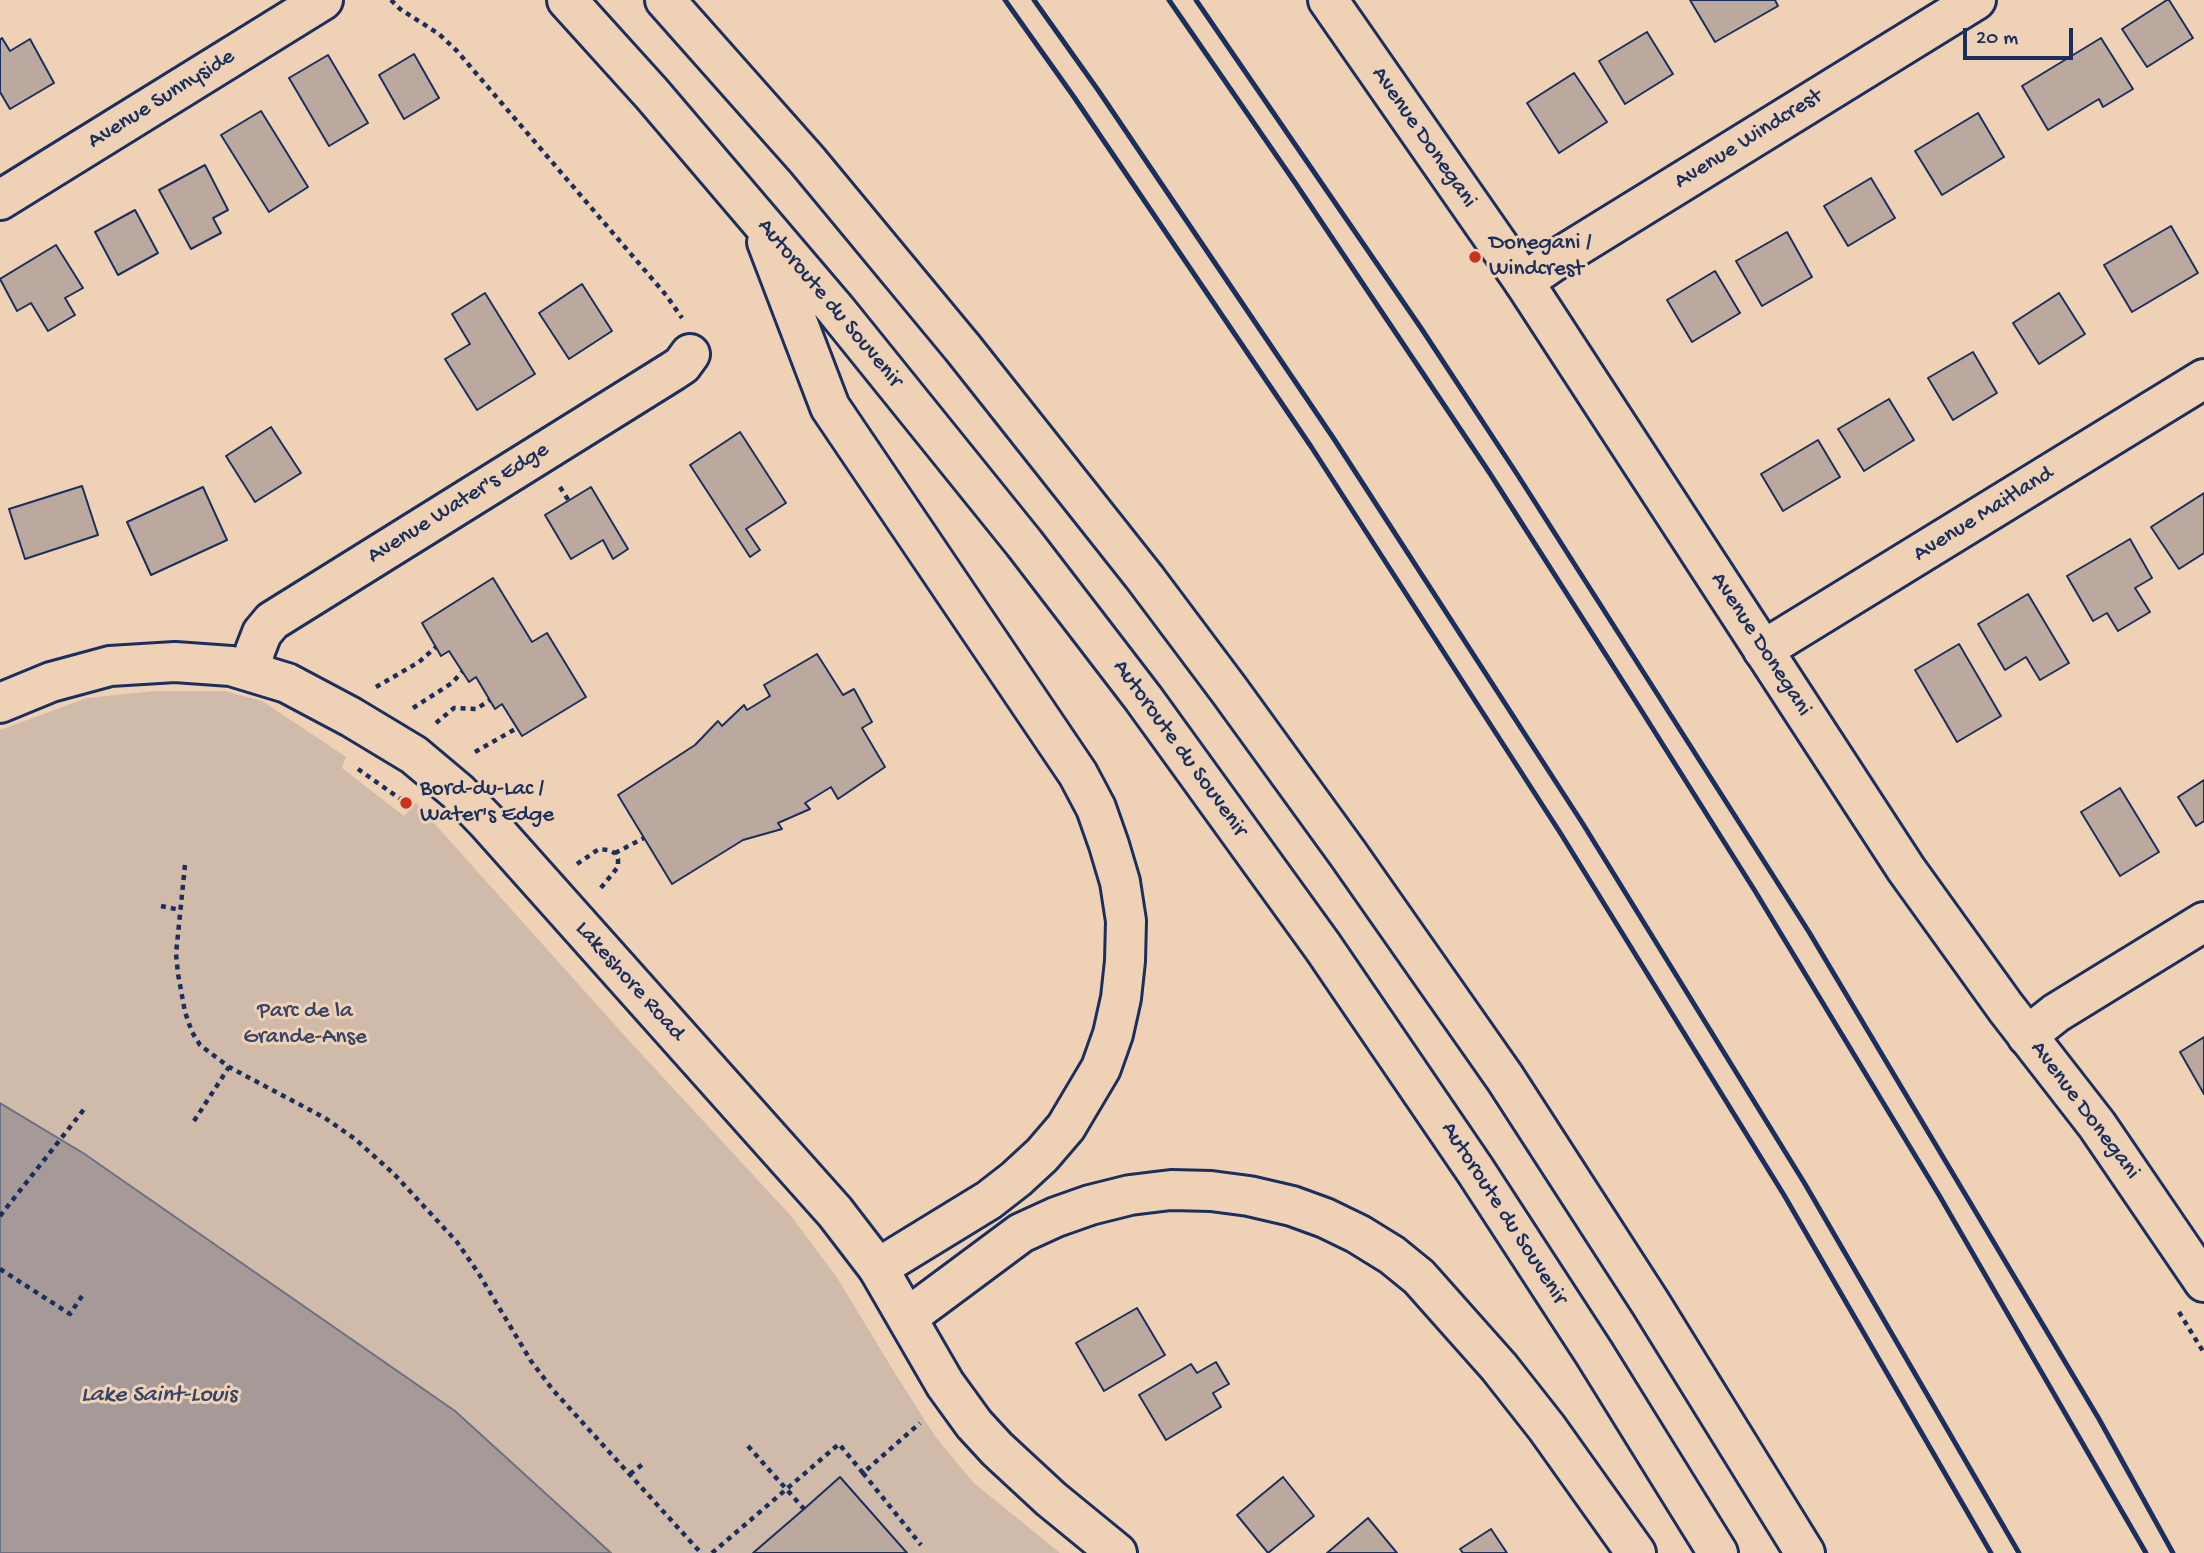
<!DOCTYPE html>
<html>
<head>
<meta charset="utf-8">
<style>
	body { margin:0 }
	#map { position:relative; width:2204px; height:1553px; overflow:hidden; background:#efd2b6; font-family:"Gochi Hand",sans-serif }
	canvas { display:block }
	.scale { position:absolute; left:1963px; top:28px; width:110px; height:32px; box-sizing:border-box; border:4px solid #1b2f5e; border-top:0; padding-left:9px; font-size:21px; line-height:24px; white-space:nowrap; color:#1b2f5e; -webkit-text-stroke:5px #efd2b6; paint-order:stroke }
</style>
</head>
<body>
<div id="map">
<canvas width="2204" height="1553"></canvas>
<div class="scale">20 m</div>
</div>
<script>
const c = document.querySelector('canvas').getContext('2d');
c.lineJoin = 'round';
function fillPath(path, color) {
  c.fillStyle = color;
  c.fill(path, 'evenodd');
}
function toPath(rows) {
  const path = new Path2D();
  for (const r of rows) {
    path.moveTo(r[0], r[1]);
    for (let i = 2; i < r.length; i += 2) path.lineTo(r[i], r[i + 1]);
  }
  return path;
}
function strokePath(path, color, width, dash) {
  c.strokeStyle = color;
  c.lineWidth = width;
  c.lineCap = dash ? 'butt' : 'round';
  c.setLineDash(dash || []);
  c.stroke(path);
}
function drawText(font, color, halo, rows, align = 'center') {
  c.font = font + ' "Gochi Hand",sans-serif';
  c.lineWidth = 6;
  c.setLineDash([]);
  c.textBaseline = 'middle';
  c.strokeStyle = halo;
  c.fillStyle = color;
  for (const [text, x, y, turn = 0] of rows) {
    c.save();
    c.translate(x, y);
    c.rotate((+turn || 0) * Math.PI / 180);
    c.textAlign = isNaN(turn) ? turn : align;
    if (halo) c.strokeText(text, 0, 0);
    c.fillText(text, 0, 0);
    c.restore();
  }
}
fillPath(toPath([
	[154,691,225,691,262,701,346,757,342,768,404,816,416,803,623,1034,791,1216,838,1279,896,1375,935,1436,953,1458,974,1483,1060,1553,611,1553,455,1411,83,1153,0,1103,0,730,87,698]
]), '#d0baa9');
const water = toPath([
	[0,1103,83,1153,455,1411,611,1553,0,1553,0,1103]
]);
fillPath(water, '#a69a98');
strokePath(water, '#6e6f81', 2);
const building = toPath([
	[1690,0,1775,0,1778,6,1715,42,1690,0],
	[2167,0,2169,0,2193,38,2147,67,2122,29,2167,0],
	[1647,32,1673,74,1625,104,1599,61,1647,32],
	[2,38,10,51,30,39,54,83,10,109,0,92,0,40,2,38],
	[2101,38,2133,89,2103,107,2099,99,2048,130,2022,86,2101,38],
	[414,54,439,98,404,119,379,75,414,54],
	[328,55,368,123,329,146,289,78,328,55],
	[1574,73,1607,122,1559,153,1527,103,1574,73],
	[261,111,308,187,269,212,221,135,261,111],
	[1978,113,2004,157,1942,195,1915,151,1978,113],
	[205,165,228,210,213,218,221,233,191,249,159,190,205,165],
	[1871,178,1895,218,1848,246,1824,206,1871,178],
	[135,210,158,253,118,275,95,232,135,210],
	[2171,226,2198,273,2132,312,2104,265,2171,226],
	[1787,232,1812,277,1762,306,1736,261,1787,232],
	[56,245,83,288,65,298,75,315,48,331,31,303,17,311,0,279,56,245],
	[1715,271,1740,313,1692,342,1667,300,1715,271],
	[582,284,612,331,569,359,539,313,582,284],
	[485,293,535,374,477,410,445,359,470,344,452,314,485,293],
	[2059,293,2085,334,2039,364,2013,323,2059,293],
	[1973,352,1997,393,1953,420,1928,378,1973,352],
	[1889,399,1914,440,1864,471,1838,429,1889,399],
	[271,427,301,473,255,502,226,456,271,427],
	[740,432,786,503,746,529,760,550,750,557,690,465,740,432],
	[1818,440,1840,477,1783,511,1761,474,1818,440],
	[82,486,98,535,25,559,9,509,82,486],
	[203,487,227,540,151,575,127,522,203,487],
	[591,487,628,549,613,559,603,540,571,559,545,515,591,487],
	[2204,493,2204,553,2179,569,2151,527,2204,493],
	[2130,539,2152,578,2135,588,2150,612,2118,631,2107,613,2093,621,2067,576,2130,539],
	[493,578,532,642,547,633,586,697,522,736,502,704,495,709,476,677,469,682,449,651,441,656,422,623,493,578],
	[2028,594,2069,663,2040,680,2026,657,2005,670,1978,624,2028,594],
	[1959,644,2001,716,1957,742,1915,670,1959,644],
	[817,654,843,695,854,689,872,722,862,728,885,767,838,799,831,787,805,803,810,809,778,823,782,829,743,840,672,884,618,795,695,745,718,721,722,726,744,705,747,710,770,696,764,685,817,654],
	[2204,780,2204,821,2196,826,2178,797,2204,780],
	[2120,788,2159,852,2120,876,2081,812,2120,788],
	[2204,1037,2204,1094,2180,1052,2204,1037],
	[1137,1308,1165,1355,1104,1391,1076,1343,1137,1308],
	[1216,1362,1229,1384,1213,1393,1221,1407,1166,1440,1139,1395,1191,1364,1197,1373,1216,1362],
	[840,1477,907,1553,753,1553,804,1509,840,1477],
	[1283,1477,1314,1516,1268,1553,1237,1515,1283,1477],
	[1368,1518,1397,1553,1327,1553,1368,1518],
	[1491,1529,1507,1553,1463,1553,1460,1549,1491,1529]
]);
fillPath(building, '#bba9a0');
strokePath(building, '#1b2f5e', 2);
const minor = toPath([
	[0,200,323,0],
	[1524,282,1563,255,1976,0],
	[1763,650,2204,379],
	[252,671,255,651,262,633,272,621,673,371,682,365,690,354],
	[2027,1036,2056,1013,2204,922]
]);
const tertiary = toPath([
	[1328,0,1524,282,1906,869,2006,1008,2097,1125,2204,1282],
	[0,703,51,682,110,666,175,662,231,666,287,683,351,717,414,755,458,792,488,823,835,1212,878,1268,945,1384,974,1424,997,1449,1051,1499,1117,1553]
]);
const motorway = toPath([
	[567,0,652,94,836,310,1024,543,1143,698,1323,947,1475,1170,1594,1353,1718,1553],
	[665,0,807,160,962,347,1145,578,1229,690,1348,854,1505,1078,1651,1304,1805,1553],
	[767,242,830,407,1078,774,1096,808,1109,845,1120,882,1126,921,1125,961,1121,998,1113,1034,1101,1068,1066,1127,1042,1155,1016,1179,989,1200,878,1268],
	[908,1317,1021,1233,1056,1217,1090,1205,1130,1195,1171,1190,1211,1191,1249,1196,1292,1206,1325,1218,1358,1234,1392,1255,1419,1277,1499,1367,1547,1428,1636,1553]
]);
strokePath(minor, '#1b2f5e', 44);
strokePath(tertiary, '#1b2f5e', 44);
strokePath(motorway, '#1b2f5e', 44);
strokePath(toPath([
	[391,0,400,9,439,34,457,51,666,295,682,318],
	[560,487,569,501],
	[376,687,419,662,436,647],
	[413,708,452,683,462,672],
	[436,723,454,708,476,709,490,700],
	[475,752,517,728],
	[358,769,406,803],
	[615,853,644,838],
	[577,864,599,849,608,850,615,853,618,859,618,867,600,889],
	[185,865,176,954,178,974,185,1012,192,1032,200,1045,229,1067,325,1118,355,1139,394,1174,457,1242,479,1274,531,1361,553,1390,701,1553],
	[161,906,180,910],
	[194,1121,229,1067],
	[0,1216,85,1108],
	[0,1269,70,1314,82,1296],
	[2179,1312,2204,1353],
	[748,1446,804,1509],
	[863,1473,921,1545],
	[630,1474,643,1464],
	[712,1553,839,1444,863,1473,920,1423]
]), '#1b2f5e', 4.5, [5, 5]);
strokePath(minor, '#efd2b6', 38);
strokePath(tertiary, '#efd2b6', 38);
strokePath(motorway, '#efd2b6', 38);
strokePath(toPath([
	[1005,0,1074,97,1312,448,1561,834,1784,1195,1991,1553],
	[1034,0,1098,90,1334,439,1583,824,1805,1184,2019,1553],
	[1169,0,1296,184,1489,472,1636,702,1755,891,1939,1195,2146,1553],
	[1196,0,1421,328,1517,474,1809,932,2099,1419,2173,1553]
]), '#1b2f5e', 5);
for (const [x, y, r, color] of [
	[1475,257,7,"#c8321e"],
	[406,803,7,"#c8321e"]
]) {
  const dot = new Path2D();
  dot.arc(x, y, r, 0, 2 * Math.PI);
  c.fillStyle = color;
  c.fill(dot);
  strokePath(dot, '#efd2b6', 2.5);
}
drawText('23px', '#1b2f5e', '#efd2b6', [
	["Avenue Sunnyside",162,100,-32],
	["Avenue Donegani",1423,138,55],
	["Avenue Windcrest",1749,140,-32],
	["Autoroute du Souvenir",829,304,50],
	["Avenue Water's Edge",459,504,-32],
	["Avenue Maitland",1984,515,-32],
	["Avenue Donegani",1760,645,57],
	["Autoroute du Souvenir",1179,749,54],
	["Lakeshore Road",629,982,48],
	["Avenue Donegani",2084,1111,53],
	["Autoroute du Souvenir",1503,1214,57]
]);
drawText('23px', '#1b2f5e', '#efd2b6', [
	["Donegani /",1489,244],
	["Windcrest",1489,270],
	["Bord-du-Lac /",420,790],
	["Water's Edge",420,816]
], 'left');
drawText('23px', '#364469', '#efd2b6', [
	["Parc de la",305,1012],
	["Grande-Anse",305,1038]
]);
drawText('italic 24px', '#37446a', '#efd2b6', [
	["Lake Saint-Louis",159,1396]
]);
</script>
</body>
</html>
